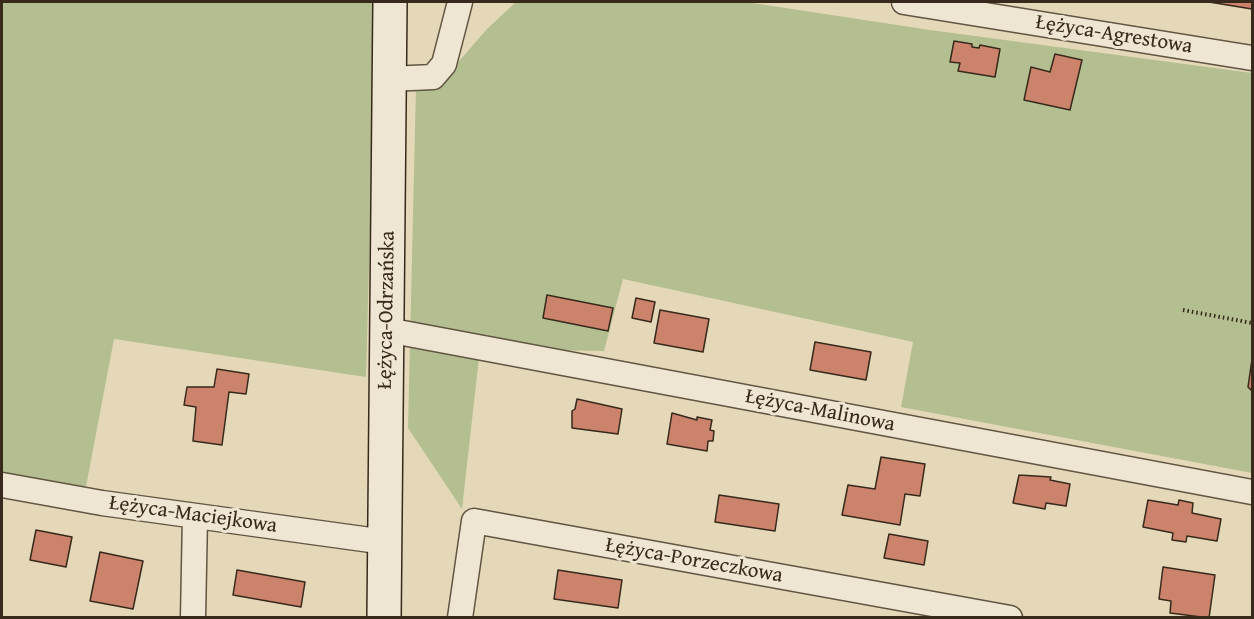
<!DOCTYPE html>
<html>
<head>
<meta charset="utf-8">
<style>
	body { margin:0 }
	#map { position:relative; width:1254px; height:619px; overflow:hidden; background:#e5d8b9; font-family:"Gentium Book Plus",serif }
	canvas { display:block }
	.frame { position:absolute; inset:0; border:3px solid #37291b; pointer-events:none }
</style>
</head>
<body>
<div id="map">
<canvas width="1254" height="619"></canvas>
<div class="frame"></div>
</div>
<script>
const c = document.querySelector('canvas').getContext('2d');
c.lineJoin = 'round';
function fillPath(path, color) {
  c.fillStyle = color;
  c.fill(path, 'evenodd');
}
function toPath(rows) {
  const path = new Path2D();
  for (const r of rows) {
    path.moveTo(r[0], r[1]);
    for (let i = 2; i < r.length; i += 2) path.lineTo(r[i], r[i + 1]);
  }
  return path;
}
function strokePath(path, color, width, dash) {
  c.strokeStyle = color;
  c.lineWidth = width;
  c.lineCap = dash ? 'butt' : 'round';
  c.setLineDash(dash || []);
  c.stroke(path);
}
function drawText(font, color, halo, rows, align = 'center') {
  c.font = font + ' "Gentium Book Plus",serif';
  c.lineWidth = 6;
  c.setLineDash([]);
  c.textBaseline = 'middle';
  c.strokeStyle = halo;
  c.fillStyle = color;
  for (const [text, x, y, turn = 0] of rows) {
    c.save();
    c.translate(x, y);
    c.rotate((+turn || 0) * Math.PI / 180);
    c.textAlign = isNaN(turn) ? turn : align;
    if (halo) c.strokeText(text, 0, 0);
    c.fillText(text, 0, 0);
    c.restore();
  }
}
fillPath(toPath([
	[2,2,376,2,366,377,114,339,84,497,2,487],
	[516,2,746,2,930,30,1252,73,1252,473,901,407,913,342,623,279,604,351,480,349,462,509,408,428,416,86,447,75,487,29]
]), '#b3bf90');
const building = toPath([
	[1209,2,1252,2,1252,9,1209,2],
	[954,41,972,44,972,47,979,48,980,45,1000,49,995,77,958,71,960,63,950,62,954,41],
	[1055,54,1082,60,1070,110,1024,100,1031,67,1050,72,1055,54],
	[547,295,613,308,608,331,543,318,547,295],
	[636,298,655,302,651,322,632,318,636,298],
	[660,310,709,319,703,352,654,343,660,310],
	[815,342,871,352,866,380,810,370,815,342],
	[1252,359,1252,391,1248,387,1252,359],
	[217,369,249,374,246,394,229,392,222,445,193,441,196,407,184,405,187,387,214,387,217,369],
	[577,399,622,409,618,434,572,428,572,411,575,409,577,399],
	[672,413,697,420,697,417,712,420,710,430,714,431,713,441,708,441,707,451,667,444,672,413],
	[881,457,925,464,920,496,905,494,900,525,842,515,848,485,875,489,881,457],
	[1019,475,1051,477,1050,480,1070,484,1066,506,1046,503,1045,509,1013,503,1019,475],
	[719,495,779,504,775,531,715,522,719,495],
	[1148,500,1178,505,1179,500,1193,503,1192,513,1221,519,1217,541,1187,536,1186,542,1172,540,1173,533,1143,527,1148,500],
	[36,530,72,537,66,567,30,560,36,530],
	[889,534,928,541,924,565,884,558,889,534],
	[100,552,143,561,133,609,90,601,100,552],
	[1163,567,1215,575,1209,618,1170,613,1171,601,1159,599,1163,567],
	[237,570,305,582,301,607,233,595,237,570],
	[558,570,622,580,618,608,554,599,558,570]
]);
fillPath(building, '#cc836b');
strokePath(building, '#37291b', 1.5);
const street = toPath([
	[904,2,1252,58],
	[389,79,433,77,444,64,460,2],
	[387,330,1252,492],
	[2,485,102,503,385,542],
	[193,618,195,516],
	[460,618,474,521,1010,618]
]);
const secondary = toPath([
	[384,618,390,2]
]);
strokePath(street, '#625542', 27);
strokePath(secondary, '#37291b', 36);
strokePath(toPath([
	[1183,310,1252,323]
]), '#37291b', 4, [1.5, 3]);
strokePath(street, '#eee6d2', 24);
strokePath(secondary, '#eee6d2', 33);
drawText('21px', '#37291b', '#eee6d2', [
	["Łężyca-Agrestowa",1114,35,9],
	["Łężyca-Odrzańska",387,310,-89],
	["Łężyca-Malinowa",820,411,11],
	["Łężyca-Maciejkowa",193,515,8],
	["Łężyca-Porzeczkowa",694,561,10]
]);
</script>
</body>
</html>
